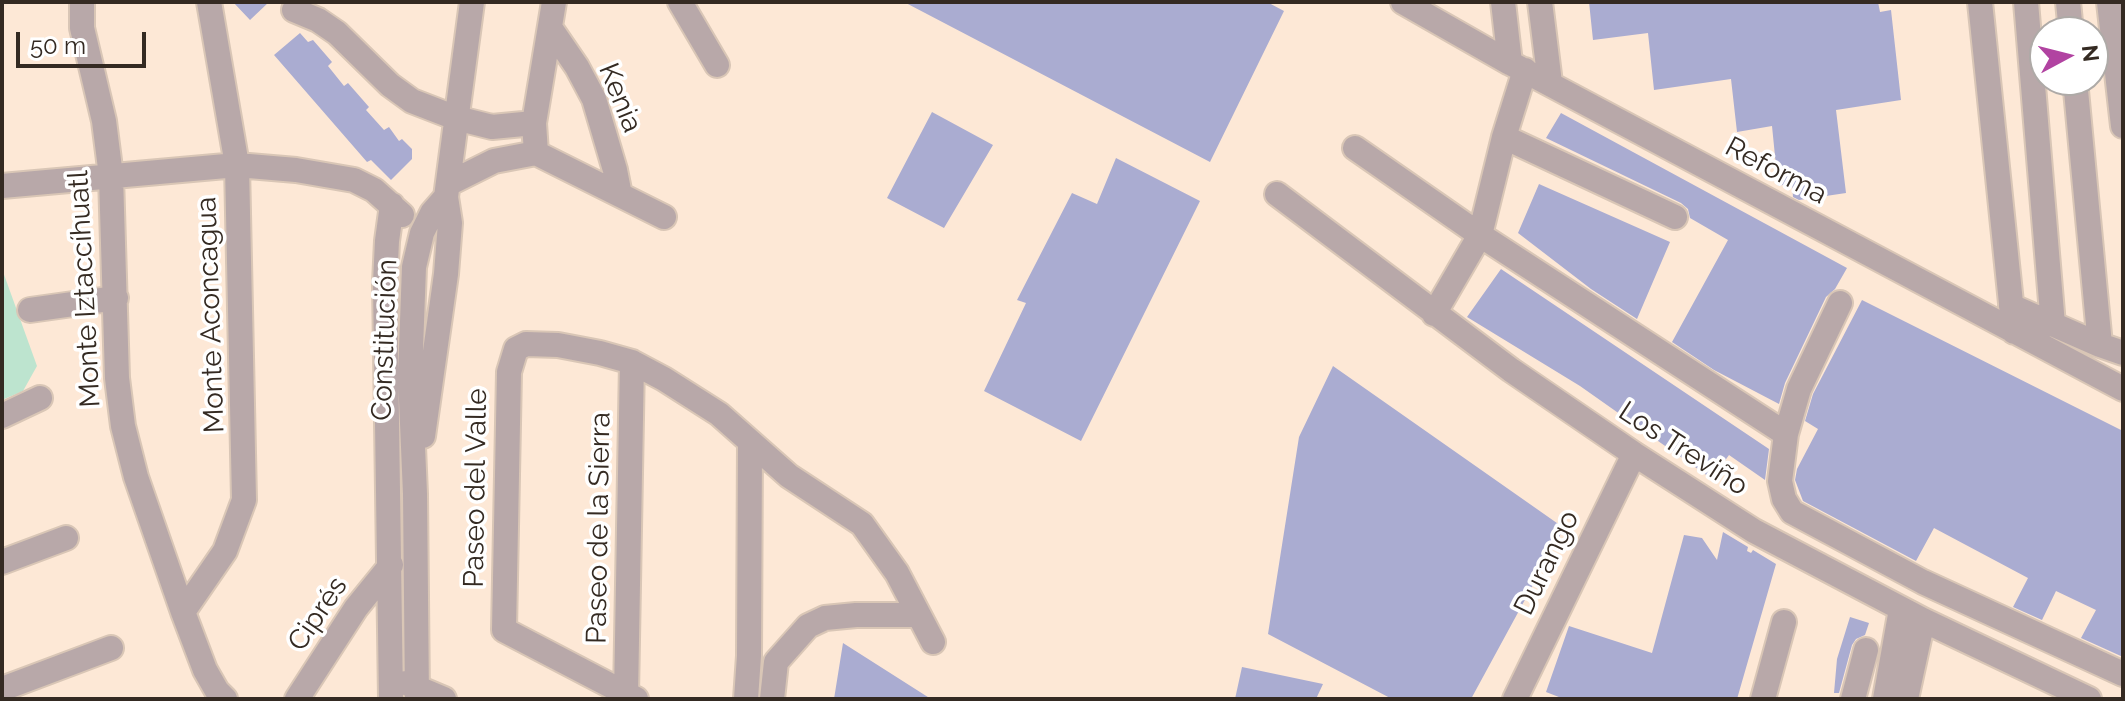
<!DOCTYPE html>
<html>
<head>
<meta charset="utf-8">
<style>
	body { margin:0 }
	#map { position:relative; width:2125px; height:701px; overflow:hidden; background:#fde8d6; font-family:Raleway,sans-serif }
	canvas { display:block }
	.frame { position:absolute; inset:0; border:4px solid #342a22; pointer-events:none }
	.north { position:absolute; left:2029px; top:16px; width:80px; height:80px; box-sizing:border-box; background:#fff; border:2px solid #aeaaa7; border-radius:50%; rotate:83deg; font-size:22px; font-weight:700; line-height:32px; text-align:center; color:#342a22 }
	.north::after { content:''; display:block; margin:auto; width:28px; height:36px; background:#b143a1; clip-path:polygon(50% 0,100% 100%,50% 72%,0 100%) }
	.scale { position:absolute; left:16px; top:32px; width:130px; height:36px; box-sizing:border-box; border:4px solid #342a22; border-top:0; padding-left:10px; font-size:24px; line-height:28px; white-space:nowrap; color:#342a22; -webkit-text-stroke:6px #fff; paint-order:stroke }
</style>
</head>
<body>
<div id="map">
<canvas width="2125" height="701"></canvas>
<div class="frame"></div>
<div class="north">N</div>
<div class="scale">50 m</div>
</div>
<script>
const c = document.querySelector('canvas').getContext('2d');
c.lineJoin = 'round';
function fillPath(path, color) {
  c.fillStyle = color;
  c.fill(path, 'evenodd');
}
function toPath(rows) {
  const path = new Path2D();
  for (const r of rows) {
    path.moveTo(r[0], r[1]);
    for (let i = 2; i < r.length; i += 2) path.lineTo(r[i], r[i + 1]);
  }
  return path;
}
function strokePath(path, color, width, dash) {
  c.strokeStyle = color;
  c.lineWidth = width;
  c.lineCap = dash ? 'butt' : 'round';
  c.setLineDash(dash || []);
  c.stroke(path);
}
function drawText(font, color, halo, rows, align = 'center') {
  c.font = font + ' Raleway,sans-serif';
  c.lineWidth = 7;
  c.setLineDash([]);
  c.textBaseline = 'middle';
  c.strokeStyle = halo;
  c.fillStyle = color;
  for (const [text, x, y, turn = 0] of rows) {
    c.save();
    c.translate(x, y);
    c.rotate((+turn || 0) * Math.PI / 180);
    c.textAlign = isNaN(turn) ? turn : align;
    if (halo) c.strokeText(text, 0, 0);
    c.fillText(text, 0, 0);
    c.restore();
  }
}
fillPath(toPath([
	[2,269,37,366,23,391,2,400]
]), '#bde4cf');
fillPath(toPath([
	[233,2,269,2,250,20],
	[904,2,1267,2,1284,11,1210,162],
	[1589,2,1878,2,1880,12,1891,10,1901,100,1836,110,1846,193,1799,200,1793,197,1792,183,1778,186,1772,126,1737,132,1731,79,1654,90,1648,33,1593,40],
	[300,33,308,42,313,40,332,62,328,66,344,86,348,83,369,107,366,110,384,130,389,127,399,141,402,139,412,149,412,159,391,180,371,160,367,162,274,55],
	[932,112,993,145,944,228,887,198],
	[1561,113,1847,268,1835,289,1826,297,1785,383,1779,404,1714,370,1672,342,1728,240,1690,218,1688,209,1681,203,1546,138],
	[1116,158,1200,201,1081,441,984,391,1026,303,1017,300,1072,193,1097,204],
	[1539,184,1670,242,1637,319,1591,289,1518,233],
	[1501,269,1769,449,1765,480,1729,455,1712,479,1580,386,1467,317],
	[1862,300,2123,431,2123,657,2081,638,2096,610,2056,591,2042,620,2013,607,2028,578,1934,528,1916,561,1803,501,1795,480,1797,469,1818,429,1805,421,1813,394],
	[1333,366,1564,528,1471,699,1392,699,1268,634,1299,437],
	[1723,532,1748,547,1747,551,1751,553,1753,550,1776,564,1737,699,1564,699,1546,692,1569,626,1652,653,1684,535,1702,538,1717,560],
	[1850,617,1869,623,1865,635,1856,639,1852,645,1839,693,1834,693,1837,659],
	[843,643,931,699,834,699],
	[1242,667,1323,684,1316,699,1235,699]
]), '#aaacd1');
const minor = toPath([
	[82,2,82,28,104,121,111,176,117,378,123,426,136,477,183,612,205,670,217,691,225,699],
	[680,2,717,65],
	[1403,2,1510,63,2123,389],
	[1503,2,1510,63],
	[1540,2,1550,83],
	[1980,2,2014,332],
	[2026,2,2053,325],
	[2068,2,2071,32],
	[2109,2,2123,126],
	[294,10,318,20,337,33,390,85,412,101,456,118,492,127,534,123],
	[551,29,577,67,594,99,615,170,620,195],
	[2075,80,2100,345],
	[1504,137,1675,217],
	[1355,148,1480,235,1786,434],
	[536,153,534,123,554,2],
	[536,153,664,217],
	[448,184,494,161,536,153],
	[2,186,237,165,296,170,354,180,374,190,402,215],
	[1277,194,1511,370,1634,454,1754,531,1923,620,2089,699],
	[1840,303,1799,389,1786,434,1780,481,1784,499,1792,512,1923,582,2123,674],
	[2011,306,2100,345,2123,353],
	[30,310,116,298],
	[1434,314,1480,235,1504,137,1525,70],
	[2,416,40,398],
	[423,436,446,274,450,223,446,197,472,2],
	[2,562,66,538],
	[183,612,225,551,244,500,237,165,209,2],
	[406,683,444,699],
	[2,689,111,648],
	[626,695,632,362],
	[297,699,356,608,391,565],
	[391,699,385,283,387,241,392,205],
	[417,699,415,494,410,376,414,267,422,233,432,213,446,197],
	[636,699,504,630,509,372,516,349,526,344,558,345,600,353,632,362,664,379,719,414,789,476,862,524,897,573,933,642],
	[746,699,749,656,750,442],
	[772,699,776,662,808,626,825,618,856,615,918,615],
	[1515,699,1634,454],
	[1763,699,1784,622],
	[1853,699,1866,650],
	[1885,699,1901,609],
	[1906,699,1923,620]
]);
strokePath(minor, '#d9c6b6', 28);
strokePath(minor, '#b8a8a9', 24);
drawText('28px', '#342a22', '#fff', [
	["Kenia",620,98,68],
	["Reforma",1776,171,28],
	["Monte Iztaccíhuatl",85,289,-93],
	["Monte Aconcagua",211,315,-92],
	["Constitución",385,340,-88],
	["Los Treviño",1683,449,33],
	["Paseo del Valle",476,488,-89],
	["Paseo de la Sierra",599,528,-89],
	["Durango",1547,563,-64],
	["Ciprés",318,614,-56]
]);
</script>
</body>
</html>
